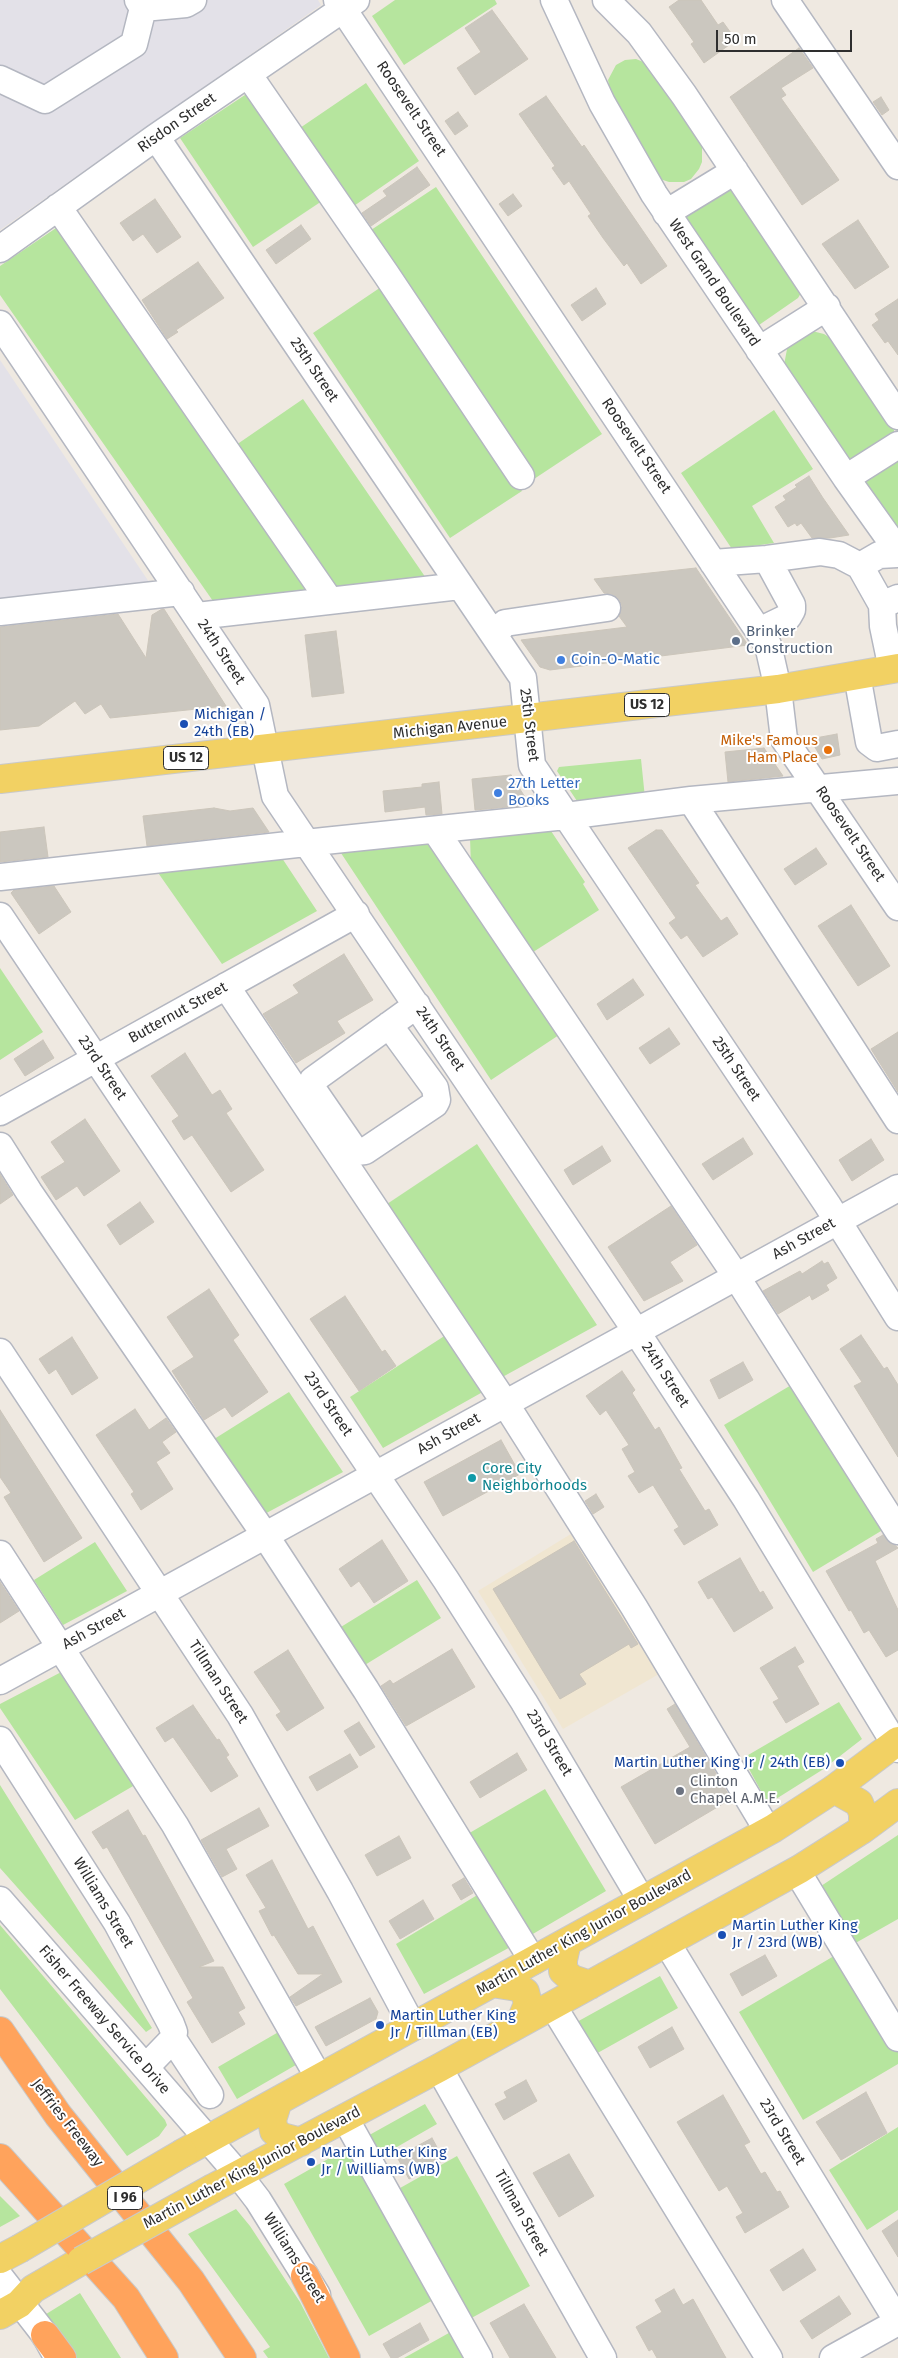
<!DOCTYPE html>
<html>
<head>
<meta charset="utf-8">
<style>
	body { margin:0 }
	#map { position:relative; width:898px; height:2358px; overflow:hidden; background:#efe9e1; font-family:"Fira Sans",sans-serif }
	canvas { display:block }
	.scale { position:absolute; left:716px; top:30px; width:136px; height:22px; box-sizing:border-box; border:2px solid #2e2e2e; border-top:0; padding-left:6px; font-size:15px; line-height:18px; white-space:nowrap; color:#2e2e2e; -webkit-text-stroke:4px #fff; paint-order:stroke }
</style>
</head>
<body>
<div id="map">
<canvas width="898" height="2358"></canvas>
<div class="scale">50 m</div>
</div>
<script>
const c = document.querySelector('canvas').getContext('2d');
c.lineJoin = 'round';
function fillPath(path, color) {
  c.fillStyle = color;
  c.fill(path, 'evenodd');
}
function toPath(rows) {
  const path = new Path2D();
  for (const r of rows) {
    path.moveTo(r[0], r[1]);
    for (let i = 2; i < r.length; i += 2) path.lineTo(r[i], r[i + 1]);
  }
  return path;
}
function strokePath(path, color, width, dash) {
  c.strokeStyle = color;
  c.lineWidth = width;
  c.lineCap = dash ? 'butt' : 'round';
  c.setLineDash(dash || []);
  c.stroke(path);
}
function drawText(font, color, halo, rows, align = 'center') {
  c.font = font + ' "Fira Sans",sans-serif';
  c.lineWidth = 4;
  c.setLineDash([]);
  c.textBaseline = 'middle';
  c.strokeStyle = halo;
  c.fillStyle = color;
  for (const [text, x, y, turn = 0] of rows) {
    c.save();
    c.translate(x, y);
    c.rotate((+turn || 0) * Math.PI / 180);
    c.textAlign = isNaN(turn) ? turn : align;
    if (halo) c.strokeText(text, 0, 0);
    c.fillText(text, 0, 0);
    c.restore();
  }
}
fillPath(toPath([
	[0,0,318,0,321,5,0,230],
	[0,360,149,582,0,600]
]), '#e3e1e8');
fillPath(toPath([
	[579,1529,666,1670,563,1729,478,1591]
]), '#f0e6d1');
fillPath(toPath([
	[395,0,495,0,497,4,404,65,372,16],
	[636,59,646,63,702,145,702,162,699,169,691,179,684,182,669,182,657,178,610,91,608,80,616,65,625,60],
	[366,83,419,161,351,208,297,130],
	[251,91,325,199,253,247,180,138],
	[436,187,602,434,534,479,368,232],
	[730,187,801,293,798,298,759,325,754,324,682,215],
	[59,226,314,593,215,604,0,295,0,266],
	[384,285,522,491,450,538,313,333],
	[812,331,824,334,835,341,894,430,894,434,851,461,847,460,784,365,788,344],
	[303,399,428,581,335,588,236,445],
	[774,410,813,469,752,506,774,543,732,549,681,473],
	[898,454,898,536,859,479],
	[641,759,645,798,579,804,557,771,559,767],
	[547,825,585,882,583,884,599,910,530,954,471,867,470,837],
	[431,837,562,1033,491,1080,337,847],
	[278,852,317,911,222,964,154,867],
	[0,968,43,1032,0,1060],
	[477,1144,597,1325,497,1380,384,1206],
	[449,1333,488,1389,383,1448,350,1397],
	[798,1381,886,1528,813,1572,724,1425],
	[289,1392,343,1472,259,1517,211,1441],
	[95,1542,127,1591,63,1625,34,1580],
	[417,1580,441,1618,360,1668,336,1630],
	[69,1668,140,1782,75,1820,0,1708,0,1704],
	[839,1702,862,1739,822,1770,768,1804,743,1758],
	[0,1785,152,2028,146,2032,0,1868],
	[545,1789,606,1891,526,1938,466,1835],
	[898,1835,898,1919,852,1945,818,1888],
	[484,1891,514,1945,424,1994,396,1944],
	[0,1925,165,2120,167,2125,159,2136,127,2156,0,1989],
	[839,1953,898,2052,898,2064,803,2120,739,2012],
	[660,1976,678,2008,594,2055,575,2023],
	[282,2030,301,2062,237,2099,218,2067],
	[425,2104,437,2124,376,2159,364,2138],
	[898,2127,898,2210,867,2230,829,2170],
	[349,2147,435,2299,369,2336,284,2184],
	[457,2156,530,2286,466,2321,393,2192],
	[0,2196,20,2216,0,2227],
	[236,2209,250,2226,300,2302,329,2358,268,2358,263,2351,270,2347,188,2234],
	[80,2293,121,2358,69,2358,43,2316],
	[456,2329,472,2358,404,2358]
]), '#b6e59e');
const building = toPath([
	[679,0,701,0,718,25,723,22,736,40,704,63,691,44,694,42,669,7,679,0],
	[492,10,528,59,475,95,457,68,481,52,465,28,492,10],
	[799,48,813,68,781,88,786,95,781,98,839,180,802,205,730,97,799,48],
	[546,96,582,147,584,145,667,266,641,284,627,263,624,266,603,238,588,216,591,214,569,181,564,185,552,168,555,166,519,114,546,96],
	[881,97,889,110,882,115,873,102,881,97],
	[458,112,468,126,455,135,445,121,458,112],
	[417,167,430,185,371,226,362,213,387,196,383,191,417,167],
	[513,194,522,206,508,216,499,204,513,194],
	[155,199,181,237,157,253,143,234,133,241,120,223,155,199],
	[858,220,889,267,855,289,822,244,858,220],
	[301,225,311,239,276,264,266,250,301,225],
	[198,262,224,298,176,330,178,332,167,339,142,300,198,262],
	[596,288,606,304,582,321,571,305,596,288],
	[898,299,898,355,888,341,885,343,872,325,879,320,875,314,898,299],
	[809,476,823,498,849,535,830,538,812,538,801,523,797,526,795,523,788,527,775,507,786,500,783,496,797,487,795,485,809,476],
	[696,568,748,645,550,670,540,667,521,640,627,627,619,616,622,606,619,599,612,594,604,593,594,579,696,568],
	[162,609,164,609,226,706,110,718,101,704,85,714,75,701,39,726,0,730,0,627,118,614,146,658,152,615,162,609],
	[336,631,344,693,312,697,305,635,336,631],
	[837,734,840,755,822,759,810,739,837,734],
	[764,748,783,776,728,782,725,752,764,748],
	[511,775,530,805,475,810,472,779,511,775],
	[439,782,442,814,426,815,425,807,385,812,383,791,422,787,422,784,439,782],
	[214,808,230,811,253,808,269,832,147,846,143,816,214,808],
	[44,827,48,857,0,862,0,832,44,827],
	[656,830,662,830,699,883,695,885,721,921,727,917,738,934,703,957,687,935,681,939,669,923,676,918,628,848,656,830],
	[816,848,827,864,795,885,784,869,816,848],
	[54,886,71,912,39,934,11,893,14,890,54,886],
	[851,905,890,966,858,986,818,926,851,905],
	[344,954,373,1000,337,1021,345,1033,296,1063,263,1014,299,993,293,985,344,954],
	[633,979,644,995,607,1020,597,1004,633,979],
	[669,1028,680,1044,650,1064,639,1048,669,1028],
	[898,1032,898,1092,871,1049,898,1032],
	[43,1040,54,1058,25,1076,14,1059,43,1040],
	[185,1053,212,1095,220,1090,232,1109,226,1113,264,1170,231,1192,192,1135,184,1140,172,1121,179,1116,151,1076,185,1053],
	[85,1119,120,1171,84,1196,77,1186,56,1200,41,1177,65,1162,51,1142,85,1119],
	[743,1138,753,1154,713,1180,702,1164,743,1138],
	[871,1139,884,1160,852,1181,839,1160,871,1139],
	[602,1146,611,1161,573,1185,564,1170,602,1146],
	[0,1174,13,1195,0,1204,0,1174],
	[140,1202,154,1222,120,1245,107,1225,140,1202],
	[671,1206,697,1245,670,1262,683,1281,644,1301,608,1247,671,1206],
	[822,1261,824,1264,828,1262,837,1278,826,1285,829,1290,812,1300,810,1295,778,1314,763,1291,800,1271,802,1274,822,1261],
	[209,1289,239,1335,233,1340,268,1392,232,1417,225,1407,204,1420,172,1371,194,1357,167,1317,209,1289],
	[345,1296,382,1352,385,1350,396,1366,359,1391,310,1319,345,1296],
	[861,1335,884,1369,887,1367,898,1385,898,1457,854,1386,862,1382,840,1349,861,1335],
	[72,1337,98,1378,72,1395,56,1369,49,1374,39,1359,72,1337],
	[743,1362,753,1380,719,1399,710,1380,743,1362],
	[622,1371,635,1390,632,1393,655,1430,659,1427,682,1468,679,1469,705,1511,709,1509,718,1525,684,1545,674,1530,679,1527,653,1485,639,1493,628,1476,635,1472,622,1449,629,1445,606,1410,600,1415,586,1396,622,1371],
	[135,1409,149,1430,166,1418,176,1432,162,1442,170,1453,156,1462,173,1489,141,1510,131,1494,134,1492,96,1435,135,1409],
	[0,1410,82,1538,44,1562,4,1497,11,1493,0,1477,0,1410],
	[501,1440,520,1474,443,1516,424,1482,501,1440],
	[596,1494,604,1507,593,1514,585,1501,596,1494],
	[883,1535,898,1548,875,1561,898,1610,898,1650,886,1657,869,1630,864,1633,851,1610,849,1611,826,1571,878,1543,876,1539,883,1535],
	[382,1540,408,1581,374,1603,359,1581,351,1587,339,1569,382,1540],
	[574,1541,638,1644,631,1648,629,1644,579,1674,586,1684,560,1699,493,1589,574,1541],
	[740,1558,760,1593,763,1591,773,1608,734,1632,712,1597,708,1599,698,1582,740,1558],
	[0,1582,19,1611,0,1623,0,1582],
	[795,1647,804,1662,797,1666,819,1704,786,1723,773,1702,779,1699,760,1668,795,1647],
	[452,1649,475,1687,406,1726,381,1686,390,1680,393,1684,452,1649],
	[288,1650,324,1708,287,1731,276,1715,281,1712,254,1672,288,1650],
	[675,1704,731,1799,655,1844,621,1787,690,1747,667,1709,675,1704],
	[193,1705,217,1740,219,1739,229,1755,226,1757,238,1776,211,1792,173,1737,165,1742,156,1728,193,1705],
	[359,1722,375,1747,360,1756,344,1731,359,1722],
	[517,1753,527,1770,480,1798,470,1782,517,1753],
	[350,1754,358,1767,317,1791,309,1777,350,1754],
	[259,1808,269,1826,226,1849,237,1869,222,1877,201,1840,259,1808],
	[128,1810,143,1836,145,1835,214,1961,199,1967,223,1967,245,2008,238,2012,245,2024,212,2043,187,2002,193,1998,164,1947,107,1847,103,1849,92,1832,128,1810],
	[399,1836,411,1858,377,1876,365,1855,399,1836],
	[272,1860,308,1929,313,1926,342,1982,296,2006,290,1997,323,1974,298,1974,274,1935,272,1936,259,1911,266,1908,246,1875,272,1860],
	[464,1878,473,1893,461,1900,452,1885,464,1878],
	[423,1900,434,1919,400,1939,389,1921,423,1900],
	[765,1955,777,1976,742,1996,730,1974,765,1955],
	[370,1998,378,2012,376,2019,326,2046,315,2027,370,1998],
	[672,2027,684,2049,650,2068,638,2047,672,2027],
	[526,2080,537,2101,504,2120,495,2104,507,2098,504,2092,526,2080],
	[866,2092,887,2133,841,2160,816,2122,866,2092],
	[723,2095,750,2142,744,2145,761,2174,765,2172,777,2192,780,2191,789,2207,745,2233,736,2217,743,2213,727,2186,719,2191,677,2122,723,2095],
	[432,2138,444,2160,409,2179,397,2157,432,2138],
	[569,2154,594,2196,559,2217,533,2173,569,2154],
	[898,2220,898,2257,882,2231,898,2220],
	[803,2249,816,2270,783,2291,770,2270,803,2249],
	[674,2289,683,2305,693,2299,726,2358,657,2358,652,2349,649,2351,636,2327,662,2312,655,2300,674,2289],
	[839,2296,851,2314,812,2339,800,2321,839,2296],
	[524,2304,543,2336,556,2358,510,2358,490,2323,524,2304],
	[420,2323,429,2340,397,2358,391,2358,383,2344,420,2323]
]);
fillPath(building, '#cbc7bf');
strokePath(building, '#cbc5ba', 1);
const minor = toPath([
	[337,0,768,645,778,689,784,739,898,907],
	[554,0,602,103,654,194,846,478,898,551],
	[606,0,639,33,684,95,898,416],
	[785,0,898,166],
	[143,8,186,4,193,0],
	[248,74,386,274,521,476],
	[0,79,45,100,134,44,143,8,138,0],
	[156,137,523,678,532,765,827,1204,898,1317],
	[58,207,330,601],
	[666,213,735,171],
	[0,249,156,137,356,0],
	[0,324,256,705,275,796,636,1331,746,1499,898,1749],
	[759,350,827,307],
	[846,478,898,445],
	[713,563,767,559,820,552,839,555,860,566,879,555,898,554],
	[860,566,882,605],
	[0,612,181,592],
	[197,616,460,586],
	[759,631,788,617,792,610,792,605,767,559],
	[494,635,505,623,607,608],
	[892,669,883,626,882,605,898,598],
	[857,675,869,742,877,748,898,744],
	[691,800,898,1120],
	[435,830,736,1276,898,1531],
	[0,877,324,841,566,816,691,800,898,781],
	[0,916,446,1580,524,1702,642,1901],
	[226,986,505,1403,634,1607,768,1831],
	[389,1025,435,1088,437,1100,435,1104,365,1151,356,1152,314,1091,313,1080,417,1005],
	[0,1112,356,914],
	[0,1146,29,1192,265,1535,366,1690,533,1961],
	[0,1352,240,1715,340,1891,413,2027],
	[0,1554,175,1825,319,2078],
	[0,1681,898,1188],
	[0,1740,117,1923,171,2024,174,2032,173,2039,146,2067],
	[797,1871,898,2038],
	[0,1900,238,2174,258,2200,317,2295],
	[667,1943,898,2322],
	[553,2006,769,2358],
	[173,2039,210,2095],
	[439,2068,603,2358],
	[345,2118,479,2358],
	[0,2277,45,2335,55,2353],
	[833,2358,898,2322]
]);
const major = toPath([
	[0,779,778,689,898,668],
	[834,1789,859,1803,863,1813,863,1829],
	[567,1942,563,1960,563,1971,572,1979,590,1985],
	[492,1983,517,1987,525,1992,528,2004,520,2023],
	[278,2101,272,2120,274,2131,282,2137,301,2142],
	[183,2153,774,1828,834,1789,898,1741],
	[213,2188,439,2068,800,1869,863,1829,898,1803],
	[0,2259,19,2249],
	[0,2315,19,2304,33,2289,81,2261]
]);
const highway = toPath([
	[0,2031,58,2115,191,2281,242,2358],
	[0,2158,126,2298,164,2358],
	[305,2276,346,2358],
	[45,2335,62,2358]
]);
strokePath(minor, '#b4b7c1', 29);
strokePath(major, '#c9c9c9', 30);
strokePath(highway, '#c9c9c9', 30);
strokePath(minor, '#fff', 26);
strokePath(major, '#f2d163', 28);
strokePath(highway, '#ffa35c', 28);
const majorBridge = toPath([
	[19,2249,183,2153],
	[81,2261,213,2188]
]);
strokePath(majorBridge, '#c9c9c9', 30, []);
strokePath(majorBridge, '#f2d163', 28);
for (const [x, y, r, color] of [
	[736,641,5,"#5c6f8a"],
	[561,660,5,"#3f7fe0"],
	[184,724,5,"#1a4fb4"],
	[828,750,5,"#e8710a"],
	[498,793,5,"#3f7fe0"],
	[472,1478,5,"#0f9aa8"],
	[840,1763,5,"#1a4fb4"],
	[680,1791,5,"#6b7280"],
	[722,1935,5,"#1a4fb4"],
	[380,2025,5,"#1a4fb4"],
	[311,2162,5,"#1a4fb4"]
]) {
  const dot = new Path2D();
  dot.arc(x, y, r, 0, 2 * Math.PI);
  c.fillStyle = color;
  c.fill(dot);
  strokePath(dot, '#fff', 2);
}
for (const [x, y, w] of [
	[647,705,45],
	[186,758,45],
	[125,2198,35]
]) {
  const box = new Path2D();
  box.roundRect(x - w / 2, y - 11.5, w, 23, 4);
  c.fillStyle = '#fff';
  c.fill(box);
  strokePath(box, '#2e2e2e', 1);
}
drawText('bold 14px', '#2e2e2e', null, [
	["US 12",647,705],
	["US 12",186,758],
	["I 96",125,2198]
]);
drawText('15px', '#2e2e2e', '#fff', [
	["Roosevelt Street",411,109,56],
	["Risdon Street",177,123,-35],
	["West Grand Boulevard",714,283,56],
	["25th Street",314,370,56],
	["Roosevelt Street",636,446,56],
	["24th Street",221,652,57],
	["25th Street",529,725,83],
	["Michigan Avenue",450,728,-6],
	["Roosevelt Street",850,834,56],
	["Butternut Street",178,1013,-29],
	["24th Street",440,1039,56],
	["23rd Street",102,1068,56],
	["25th Street",736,1069,56],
	["Ash Street",804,1239,-29],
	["24th Street",665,1375,57],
	["23rd Street",328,1404,56],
	["Ash Street",449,1434,-29],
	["Ash Street",94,1629,-29],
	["Tillman Street",218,1682,57],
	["23rd Street",549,1743,59],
	["Williams Street",103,1903,59],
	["Martin Luther King Junior Boulevard",584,1933,-29],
	["Fisher Freeway Service Drive",104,2020,49],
	["Jeffries Freeway",67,2123,52],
	["23rd Street",782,2132,59],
	["Martin Luther King Junior Boulevard",252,2168,-28],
	["Tillman Street",521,2213,61],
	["Williams Street",294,2258,58]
]);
drawText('15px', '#4e5e75', '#fff', [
	["Brinker",746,632],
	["Construction",746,649]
], 'left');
drawText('15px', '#366cbe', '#fff', [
	["Coin-O-Matic",571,660],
	["27th Letter",508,784],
	["Books",508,801]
], 'left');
drawText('15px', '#164399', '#fff', [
	["Michigan /",194,715],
	["24th (EB)",194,732],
	["Martin Luther King Jr / 24th (EB)",830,1763,"right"],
	["Martin Luther King",732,1926],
	["Jr / 23rd (WB)",732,1943],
	["Martin Luther King",390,2016],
	["Jr / Tillman (EB)",390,2033],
	["Martin Luther King",321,2153],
	["Jr / Williams (WB)",321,2170]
], 'left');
drawText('15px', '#c56008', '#fff', [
	["Mike's Famous",818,741],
	["Ham Place",818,758]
], 'right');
drawText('15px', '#0d838f', '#fff', [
	["Core City",482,1469],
	["Neighborhoods",482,1486]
], 'left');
drawText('15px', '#5b616d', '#fff', [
	["Clinton",690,1782],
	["Chapel A.M.E.",690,1799]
], 'left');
</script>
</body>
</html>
